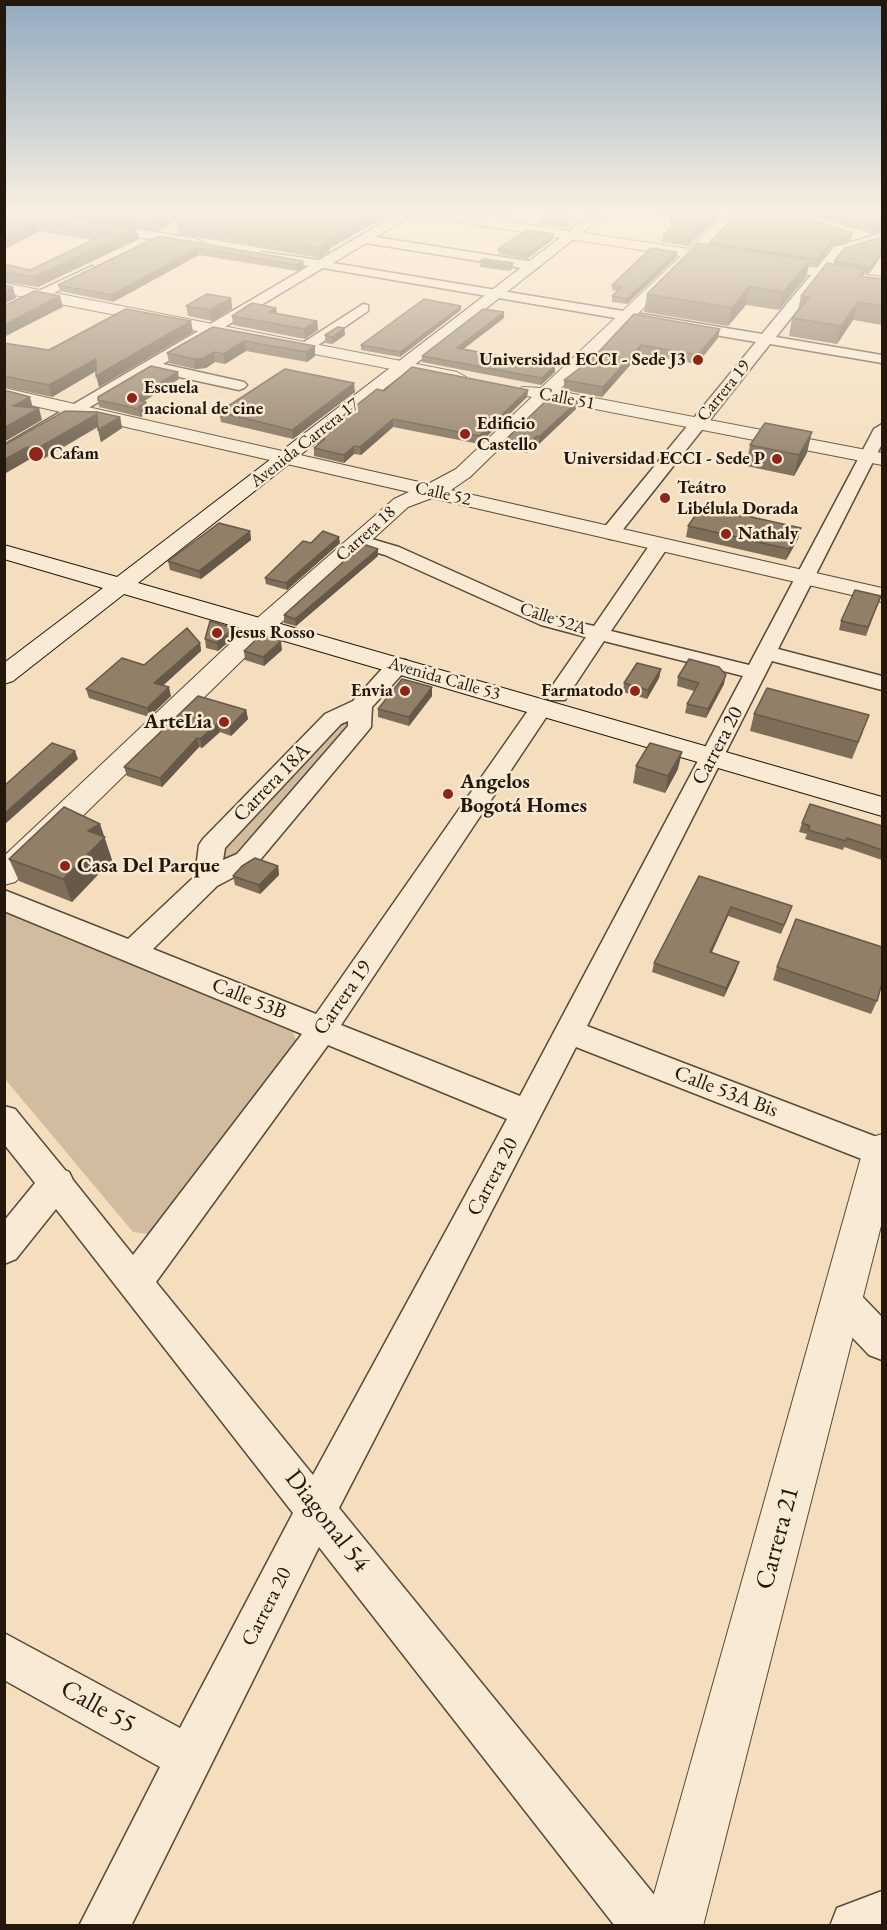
<!DOCTYPE html>
<html>
<head>
<meta charset="utf-8">
<style>
	body { margin:0 }
	#map { position:relative; width:887px; height:1930px; overflow:hidden; background:#f5debd; font-family:"EB Garamond",serif }
	canvas { display:block }
	.frame { position:absolute; inset:0; border:6px solid #24180c; pointer-events:none }
</style>
</head>
<body>
<div id="map">
<canvas width="887" height="1930"></canvas>
<div class="frame"></div>
</div>
<script>
const c = document.querySelector('canvas').getContext('2d');
c.lineJoin = 'round';
function fillPath(path, color) {
  c.fillStyle = color;
  c.fill(path, 'evenodd');
}
function toPath(rows) {
  const path = new Path2D();
  for (const r of rows) {
    path.moveTo(r[0], r[1]);
    for (let i = 2; i < r.length; i += 2) path.lineTo(r[i], r[i + 1]);
  }
  return path;
}
function strokePath(path, color, width, dash) {
  c.strokeStyle = color;
  c.lineWidth = width;
  c.lineCap = dash ? 'butt' : 'round';
  c.setLineDash(dash || []);
  c.stroke(path);
}
function drawText(font, color, halo, rows, align = 'center') {
  c.font = font + ' "EB Garamond",serif';
  c.lineWidth = 5;
  c.setLineDash([]);
  c.textBaseline = 'middle';
  c.strokeStyle = halo;
  c.fillStyle = color;
  for (const [text, x, y, turn = 0] of rows) {
    c.save();
    c.translate(x, y);
    c.rotate((+turn || 0) * Math.PI / 180);
    c.textAlign = isNaN(turn) ? turn : align;
    if (halo) c.strokeText(text, 0, 0);
    c.fillText(text, 0, 0);
    c.restore();
  }
}
fillPath(toPath([
	[345,723,350,725,237,858,222,859,224,850,336,726],
	[5,913,293,1032,296,1040,290,1060,154,1235,133,1232,5,1079]
]), '#d1bc9f');
const minor = toPath([
	[404,210,419,210,376,237,534,262,540,266,534,270,366,243,333,263,762,334,834,247,882,233,882,241,842,253,776,337,882,355,882,363,770,344,617,537,610,539,601,533,603,529,756,342,323,268,163,364,244,382,247,385,244,388,239,390,152,371,4,457,4,445,309,266,262,258,262,252,319,260,404,210],
	[496,210,510,210,490,226,482,226,482,220,496,210],
	[101,223,197,239,203,243,197,247,97,230,97,224,101,223],
	[92,266,98,270,97,273,4,316,4,307,92,266],
	[363,304,368,305,368,311,311,350,301,350,299,347,301,344,363,304],
	[882,424,882,444,778,649,882,676,882,690,772,661,587,1026,882,1139,882,1167,576,1047,339,1508,665,1908,672,1926,615,1926,319,1547,131,1926,79,1926,160,1767,4,1680,4,1633,180,1728,293,1513,56,1209,16,1259,4,1264,4,1221,35,1183,4,1144,4,1106,15,1109,65,1170,69,1172,73,1180,133,1255,302,1034,4,911,4,890,128,939,195,876,199,845,203,839,325,714,353,701,390,660,406,660,409,665,406,670,372,707,371,727,367,732,255,866,217,886,153,949,316,1014,534,702,550,702,553,707,341,1025,520,1096,743,676,604,641,565,700,549,700,546,695,586,637,541,625,385,555,351,545,349,541,358,535,399,547,555,617,594,626,653,540,667,540,670,544,611,631,749,665,874,429,882,424],
	[348,721,348,726,237,854,223,860,225,848,341,724,348,721],
	[328,1045,507,1119,313,1475,156,1282,328,1045],
	[842,1284,855,1289,882,1317,882,1360,869,1355,829,1313,824,1301,829,1289,842,1284],
	[882,1891,882,1926,830,1926,837,1908,882,1891]
]);
const tertiary = toPath([
	[399,210,434,210,689,249,729,210,743,210,703,251,714,253,716,256,714,259,695,258,558,391,882,453,882,465,549,400,470,477,451,490,882,588,882,602,432,498,408,507,272,631,15,882,4,885,4,856,254,621,394,499,409,492,4,399,4,388,428,484,456,469,532,397,522,395,519,391,522,387,541,388,681,256,405,214,399,210],
	[763,260,882,277,882,286,758,267,756,264,758,261,763,260],
	[4,283,457,372,466,377,457,382,4,293,4,283],
	[882,1134,882,1222,703,1926,645,1926,863,1150,869,1138,882,1134]
]);
const secondary = toPath([
	[596,210,611,210,138,583,882,797,882,816,124,594,13,681,4,684,4,663,103,588,4,559,4,545,117,577,596,210]
]);
strokePath(minor, '#584a38', 3);
strokePath(tertiary, '#584a38', 2);
strokePath(secondary, '#24180c', 2);
fillPath(minor, '#f8ead4');
fillPath(tertiary, '#f8ead4');
fillPath(secondary, '#f8ead4');
fillPath(toPath([
	[4,210,197,210,157,231,71,218,139,239,38,287,4,282,4,264,30,270,93,240,39,231],
	[204,210,396,210,329,249,329,252,320,258,178,234,176,224],
	[638,210,725,210,688,246,662,242,663,235,674,225,669,224,670,218,673,215],
	[791,210,882,210,872,234],
	[542,220,569,224,569,228,542,224],
	[853,233,851,240,832,246,816,266,809,265,806,277,779,310,746,305,728,326,644,312,647,294,708,245,709,243],
	[554,234,553,239,527,259,498,254,498,249],
	[159,236,303,261,304,267,297,271,199,255,113,302,60,291,58,285],
	[882,237,869,274,864,273,863,276,882,279,882,325,853,320,837,344,789,336,792,318,798,310,801,296,834,264,834,261],
	[677,252,676,258,627,304,612,302,612,296,617,291,612,290,612,285],
	[480,261,513,263,512,269,509,271,480,267],
	[231,298,232,309,212,321,188,316,186,306],
	[276,308,277,314,317,321,318,330,305,339,233,325,232,316],
	[461,310,400,357,361,350,361,345],
	[634,314,718,338,697,364,640,354,602,397,564,390,564,380,592,359],
	[504,318,463,349,555,372,541,385,422,362,422,356],
	[213,327,315,346,315,356,307,362,246,351,225,364,215,362,206,368,195,369,169,363,167,353],
	[344,328,345,335,332,344,325,343,325,335],
	[193,332,99,387,96,371,52,397,4,387,4,343,49,350],
	[179,379,143,402,146,402,147,410,143,412,144,415,141,417,99,407,98,400],
	[528,390,527,397,479,444,393,427,361,455,354,454,344,463,314,456,314,448,317,445,316,437,384,391],
	[355,392,293,439,221,422,219,412],
	[578,401,577,408,539,444,536,443,527,453,504,448,504,441],
	[120,417,122,428,101,442,98,427,38,462,30,459,4,474,4,445],
	[750,445,807,453,794,476,746,466],
	[688,526,801,528,798,539,786,560,686,537],
	[250,531,251,540,201,579,170,570,168,561],
	[311,543,340,543,287,590,266,584,265,578],
	[378,556,296,626,284,623,284,615],
	[881,596,866,636,839,630,841,621],
	[234,637,218,651,206,648,205,639],
	[200,643,201,651,163,685,171,696,149,717,89,698,86,689],
	[282,650,264,666,245,660,244,651],
	[661,669,659,678,647,699,623,692,624,683],
	[678,677,724,684,706,718,685,713,687,704,694,691,677,686],
	[432,696,409,726,378,717,378,709],
	[246,710,248,719,231,736,220,732,202,748,199,747,162,787,127,776,124,767],
	[754,714,863,732,852,759,750,731],
	[636,766,678,769,665,793,633,783],
	[802,823,882,826,882,860,844,847,843,850,805,839,807,834,799,832],
	[100,824,112,860,72,902,19,881,9,859],
	[278,866,279,875,260,894,235,885,233,876],
	[699,876,789,915,781,934,728,916,712,952,736,971,724,997,652,972,654,963],
	[777,967,877,1001,871,1014,773,980]
]), '#7d6d59');
fillPath(toPath([
	[177,210,197,210,157,231,155,221],
	[379,210,396,210,329,249,329,252,320,258,319,248,325,241],
	[720,210,725,210,688,246,689,239],
	[37,221,39,231,4,250,4,239],
	[882,225,882,231,872,234,874,227],
	[137,229,139,239,38,287,35,277],
	[853,233,851,240,832,246,816,266,817,259,834,239],
	[554,234,553,239,527,259,527,254],
	[198,248,199,255,113,302,112,295],
	[882,251,882,255,869,274,871,267],
	[677,252,676,258,627,304,627,299],
	[810,260,806,277,779,310,783,292],
	[303,261,304,267,297,271,296,265],
	[513,263,512,269,509,271,509,266],
	[13,287,16,298,4,304,4,292],
	[749,287,746,305,728,326,732,308],
	[60,296,63,307,4,337,4,325],
	[231,298,232,309,212,321,210,310],
	[858,302,853,320,837,344,841,326],
	[461,306,461,310,400,357,400,352],
	[276,308,277,317,269,312],
	[504,312,504,318,457,354,457,348],
	[191,321,193,332,99,387,96,376],
	[317,321,318,330,305,339,304,329],
	[344,328,345,335,332,344,332,337],
	[720,329,718,338,697,364,698,355],
	[244,341,246,351,225,364,224,354],
	[641,345,640,354,602,397,603,387],
	[315,346,315,356,307,362,306,352],
	[214,352,215,362,206,368,195,369,194,359],
	[96,359,98,370,52,397,49,385],
	[555,366,555,372,541,385,542,378],
	[178,372,179,379,134,407,133,400],
	[354,383,355,392,293,439,292,430],
	[528,390,527,397,479,444,479,436],
	[30,397,33,408,13,406],
	[578,401,577,408,539,444,539,437],
	[146,402,147,410,143,412,144,415,141,417,138,407],
	[39,408,42,420,4,442,4,428],
	[97,414,100,425,38,462,35,450],
	[120,417,122,428,101,442,98,430],
	[393,419,393,427,361,455,360,447],
	[812,432,807,453,794,476,799,455],
	[537,436,536,443,527,453,527,446],
	[354,446,354,454,344,463,344,455],
	[27,447,30,459,4,474,4,460],
	[801,528,798,539,786,560,789,549],
	[250,531,251,540,201,579,199,571],
	[339,537,340,543,287,590,286,583],
	[378,549,378,556,296,626,295,619],
	[233,628,234,637,218,651,217,643],
	[281,641,282,650,264,666,263,657],
	[200,643,201,651,156,692,154,683],
	[661,669,659,678,647,699,648,690],
	[726,675,724,684,706,718,708,709],
	[169,687,171,696,149,717,147,708],
	[432,687,432,696,409,726,409,717],
	[246,710,248,719,231,736,230,727],
	[218,723,220,732,202,748,200,739],
	[197,738,199,747,162,787,160,778],
	[75,751,78,759,4,825,4,814],
	[682,752,678,769,665,793,668,776],
	[100,824,112,860,72,902,63,879,88,831],
	[278,866,279,875,260,894,259,885],
	[731,907,728,916,708,961,710,952],
	[739,962,736,971,724,997,726,988]
]), '#665949');
const building = toPath([
	[4,210,28,210,137,229,35,277,4,272,4,264,30,270,108,233,37,221,4,239,4,210],
	[82,210,177,210,155,221,82,210],
	[204,210,379,210,325,241,329,242,319,248,176,224,204,210],
	[557,210,560,210,569,224,542,220,557,210],
	[680,210,720,210,689,239,663,235,680,219,670,218,680,210],
	[741,210,782,210,853,233,834,239,817,259,709,243,741,210],
	[815,210,882,210,882,225,874,227,815,210],
	[526,230,554,234,527,254,498,249,526,230],
	[159,236,303,261,296,265,198,248,112,295,58,285,159,236],
	[882,237,882,251,871,267,834,261,845,248,882,237],
	[698,243,810,260,783,292,749,287,732,308,647,294,698,243],
	[651,248,677,252,627,299,612,296,622,287,612,285,651,248],
	[484,259,513,263,509,266,480,261,484,259],
	[827,263,865,269,860,276,882,279,882,306,858,302,841,326,792,318,809,297,801,296,827,263],
	[4,285,13,287,4,292,4,285],
	[35,291,60,296,4,325,4,306,35,291],
	[207,294,231,298,210,310,186,306,207,294],
	[424,299,461,306,400,352,361,345,424,299],
	[252,303,276,308,269,312,317,321,304,329,232,316,252,303],
	[126,309,191,321,96,376,96,359,49,385,4,376,4,343,49,350,126,309],
	[483,309,504,312,457,348,555,366,542,378,422,356,483,309],
	[634,314,720,329,698,355,641,345,603,387,564,380,592,359,634,314],
	[213,327,315,346,306,352,244,341,224,354,214,352,204,358,194,359,167,353,213,327],
	[338,327,344,328,332,337,325,335,338,327],
	[151,366,178,372,133,400,146,402,138,407,142,408,139,409,98,400,98,397,151,366],
	[412,367,528,390,479,436,393,419,360,447,354,446,344,455,314,448,325,439,316,437,377,389,384,391,412,367],
	[285,369,354,383,292,430,219,412,285,369],
	[4,390,30,397,13,406,39,408,4,428,4,390],
	[551,396,578,401,539,437,537,436,527,446,504,441,551,396],
	[65,411,97,412,120,417,98,430,97,414,35,450,27,447,4,460,4,445,65,411],
	[765,423,812,432,799,455,750,445,765,423],
	[702,506,801,528,789,549,688,526,702,506],
	[219,523,250,531,199,571,168,561,219,523],
	[323,531,339,537,286,583,265,578,303,541,311,543,323,531],
	[363,544,378,549,295,619,284,615,363,544],
	[855,590,881,596,868,627,841,621,855,590],
	[210,621,233,628,217,643,205,639,210,621],
	[187,628,200,643,154,683,169,687,147,708,86,689,122,658,144,665,187,628],
	[261,635,281,641,263,657,244,651,261,635],
	[689,659,719,667,726,675,708,709,687,704,699,683,678,677,689,659],
	[637,663,661,669,648,690,624,683,637,663],
	[402,679,432,687,409,717,378,709,402,679],
	[767,688,869,715,858,742,754,714,767,688],
	[198,696,246,710,230,727,218,723,200,739,197,738,160,778,124,767,198,696],
	[52,743,75,751,4,814,4,786,52,743],
	[650,743,682,752,668,776,636,766,650,743],
	[810,804,882,826,882,850,847,838,846,841,808,830,810,826,802,823,810,804],
	[64,807,100,824,88,831,105,837,63,879,9,859,64,807],
	[255,858,278,866,259,885,233,876,242,866,255,858],
	[699,876,792,906,784,925,731,907,710,952,739,962,726,988,654,963,699,876],
	[796,919,882,947,882,983,877,1001,777,967,796,919]
]);
fillPath(building, '#917f68');
strokePath(building, '#665949', 1.5);
const sky = c.createLinearGradient(0, 0, 0, 481);
sky.addColorStop(0, '#91aabf');
sky.addColorStop(0.44, '#faf0e1');
sky.addColorStop(1, '#faf0e100');
c.fillStyle = sky;
c.fillRect(0, 0, 887, 481);
for (const [x, y, r, color] of [
	[698,360,6,"#8f2418"],
	[132,398,6,"#8f2418"],
	[465,434,6,"#8f2418"],
	[36,454,8,"#8f2418"],
	[777,459,6,"#8f2418"],
	[665,498,6,"#8f2418"],
	[726,534,6,"#8f2418"],
	[217,633,6,"#8f2418"],
	[405,691,6,"#8f2418"],
	[635,691,6,"#8f2418"],
	[224,722,6,"#8f2418"],
	[448,794,6,"#8f2418"],
	[65,866,6,"#8f2418"]
]) {
  const dot = new Path2D();
  dot.arc(x, y, r, 0, 2 * Math.PI);
  c.fillStyle = color;
  c.fill(dot);
  strokePath(dot, '#f8ead4', 2);
}
drawText('bold 18px', '#24180c', '#f8ead4', [
	["Universidad ECCI - Sede J3",686,360,"right"],
	["Escuela",144,388],
	["nacional de cine",144,409],
	["Edificio",477,424],
	["Castello",477,445],
	["Cafam",50,454],
	["Universidad ECCI - Sede P",765,459,"right"],
	["Teátro",677,488],
	["Libélula Dorada",677,509],
	["Nathaly",738,534],
	["Jesus Rosso",229,633],
	["Envia",393,691,"right"],
	["Farmatodo",623,691,"right"]
], 'left');
drawText('18px', '#24180c', '#f8ead4', [
	["Carrera 19",724,391,-51],
	["Calle 51",567,399,11],
	["Avenida Carrera 17",305,443,-38],
	["Calle 52",443,494,13],
	["Carrera 18",366,534,-42],
	["Calle 52A",553,619,18],
	["Avenida Calle 53",444,679,16]
]);
drawText('bold 21px', '#24180c', '#f8ead4', [
	["ArteLia",212,722,"right"],
	["Angelos",460,782],
	["Bogotá Homes",460,806],
	["Casa Del Parque",77,866]
], 'left');
drawText('21px', '#24180c', '#f8ead4', [
	["Carrera 20",718,746,-62],
	["Carrera 18A",272,783,-46],
	["Carrera 19",343,998,-55],
	["Calle 53B",249,999,22],
	["Calle 53A Bis",726,1092,21],
	["Carrera 20",493,1177,-62],
	["Carrera 20",267,1607,-63]
]);
drawText('26px', '#24180c', '#f8ead4', [
	["Diagonal 54",327,1521,52],
	["Carrera 21",778,1538,-75],
	["Calle 55",98,1707,29]
]);
</script>
</body>
</html>
